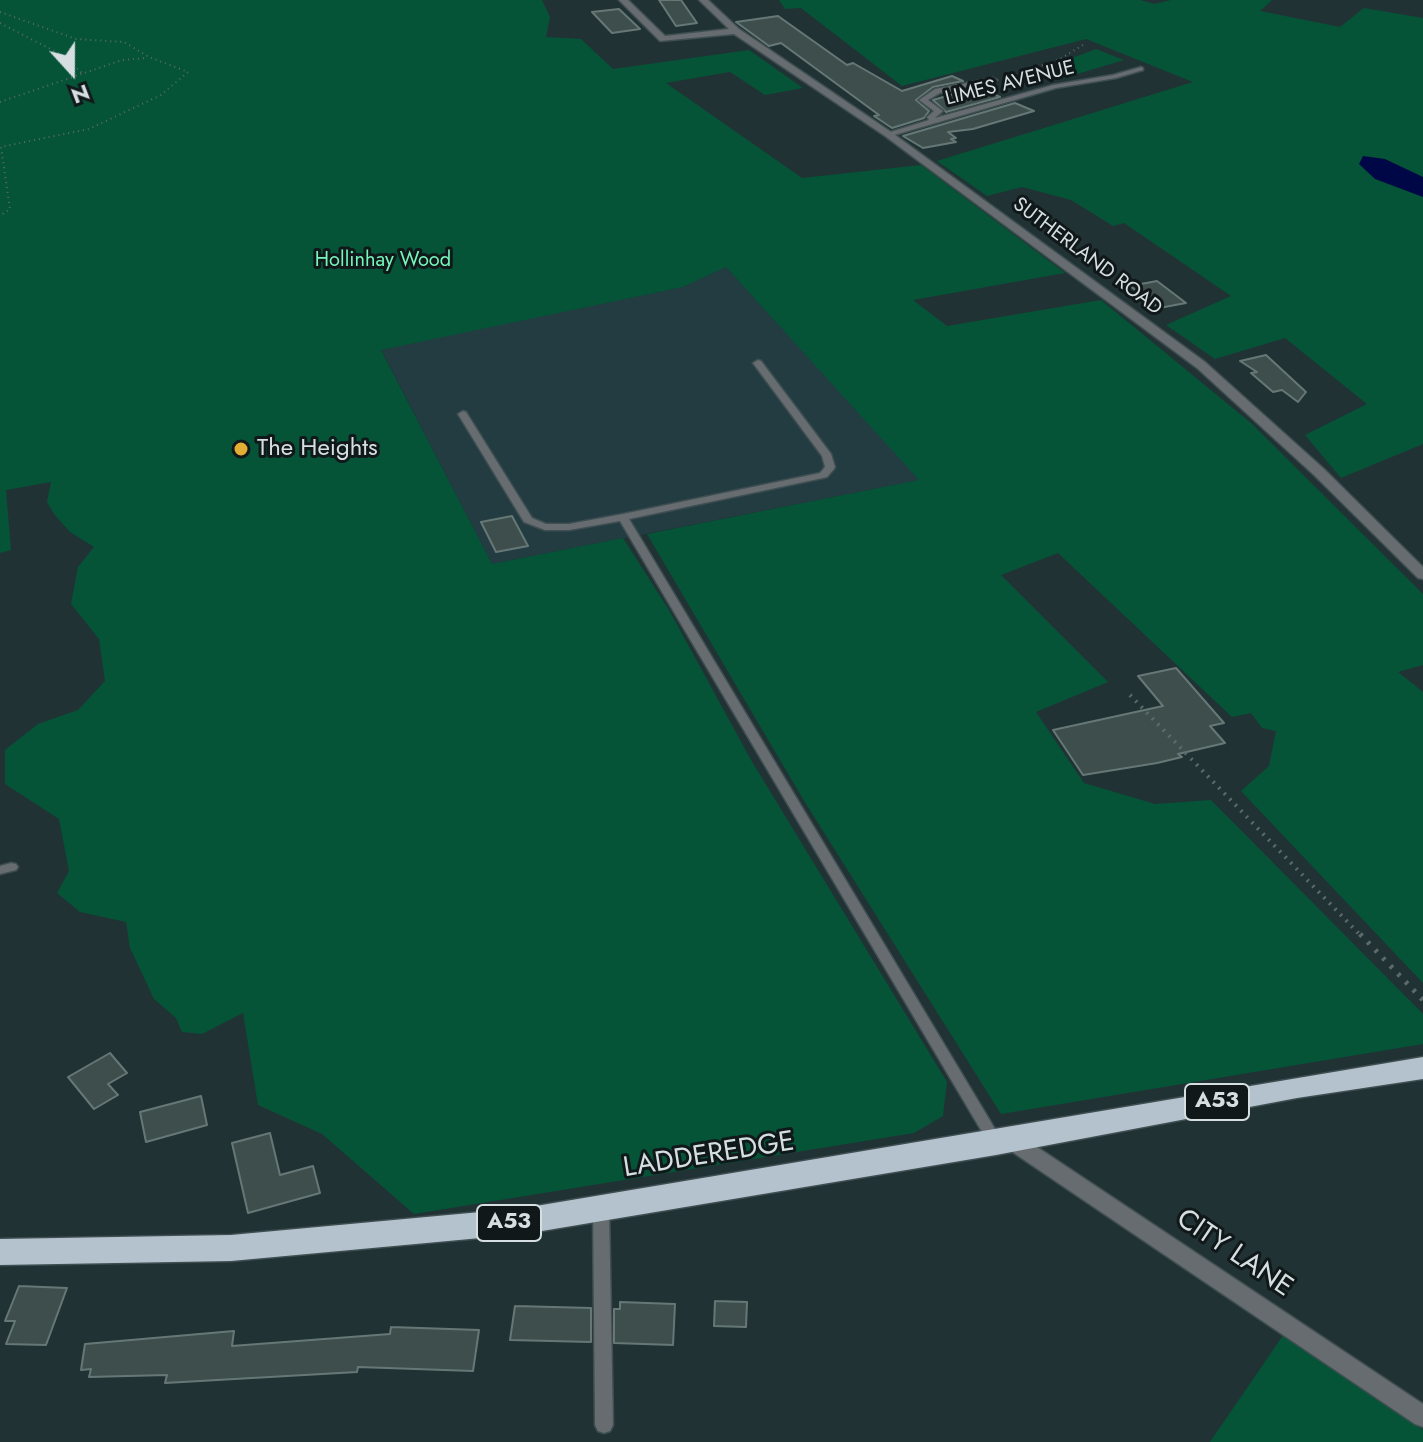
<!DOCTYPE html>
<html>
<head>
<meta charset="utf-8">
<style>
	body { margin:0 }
	#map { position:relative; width:1423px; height:1442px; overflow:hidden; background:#213235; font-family:Jost,sans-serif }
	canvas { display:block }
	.north { position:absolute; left:32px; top:32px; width:80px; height:80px; -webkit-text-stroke:6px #11181a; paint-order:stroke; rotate:159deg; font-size:22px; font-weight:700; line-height:32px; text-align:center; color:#d5dfe1 }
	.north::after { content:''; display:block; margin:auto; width:28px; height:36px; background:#d5dfe1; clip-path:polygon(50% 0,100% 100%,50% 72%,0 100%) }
</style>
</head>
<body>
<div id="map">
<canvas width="1423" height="1442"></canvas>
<div class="north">N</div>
</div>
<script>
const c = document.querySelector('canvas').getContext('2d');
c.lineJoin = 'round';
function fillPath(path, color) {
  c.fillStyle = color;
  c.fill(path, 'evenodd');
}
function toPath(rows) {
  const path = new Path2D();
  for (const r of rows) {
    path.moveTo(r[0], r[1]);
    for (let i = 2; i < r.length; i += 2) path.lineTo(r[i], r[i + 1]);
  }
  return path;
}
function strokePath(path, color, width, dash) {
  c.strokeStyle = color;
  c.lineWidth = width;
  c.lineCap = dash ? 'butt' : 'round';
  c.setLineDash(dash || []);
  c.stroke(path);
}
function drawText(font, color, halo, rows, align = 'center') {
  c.font = font + ' Jost,sans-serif';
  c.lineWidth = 6;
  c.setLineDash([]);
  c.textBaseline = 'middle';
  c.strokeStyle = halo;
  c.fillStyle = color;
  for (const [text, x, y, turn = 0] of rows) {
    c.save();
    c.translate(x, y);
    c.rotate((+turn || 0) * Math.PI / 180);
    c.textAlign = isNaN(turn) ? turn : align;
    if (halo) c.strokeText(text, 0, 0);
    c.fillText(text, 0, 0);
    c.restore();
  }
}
fillPath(toPath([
	[726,267,920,480,492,564,381,349,683,287]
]), '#233c42');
fillPath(toPath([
	[0,0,542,0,550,17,546,37,581,39,613,69,749,50,803,88,765,95,730,72,666,83,802,178,921,165,1065,273,913,300,947,326,1101,300,1251,423,1423,594,1423,665,1398,672,1423,692,1423,983,1241,791,1269,766,1276,731,1262,728,1251,713,1232,717,1058,553,1001,575,1108,682,1036,712,1084,783,1155,804,1211,800,1423,1014,1423,1044,1001,1114,803,799,647,534,919,480,726,267,683,287,381,350,492,564,623,538,669,610,751,760,947,1082,943,1116,914,1133,414,1214,322,1134,258,1105,243,1013,202,1034,182,1032,176,1018,154,999,130,948,126,922,80,912,57,893,69,871,59,819,5,784,5,750,38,724,78,710,105,681,99,639,71,604,78,567,94,547,70,532,54,514,47,502,51,482,6,490,11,550,0,553],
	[779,0,1140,0,1154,4,1171,0,1272,0,1260,11,1340,27,1364,8,1423,18,1423,444,1341,478,1305,435,1367,404,1285,338,1215,359,1166,325,1231,296,1124,223,1113,226,1071,200,1022,187,987,196,937,161,1193,82,1086,39,902,86,801,8,785,9],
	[1096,49,1124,60,1064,78,1043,69],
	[1284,1334,1423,1430,1423,1442,1210,1442]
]), '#055437');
fillPath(toPath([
	[1363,156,1385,159,1423,177,1423,197,1375,179,1359,164]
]), '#000746');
const building = toPath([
	[659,0,681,0,697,23,676,26,659,0],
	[619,9,640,29,612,33,592,12,619,9],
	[778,16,847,65,853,63,902,91,952,76,963,81,933,87,916,100,929,111,924,118,892,128,874,116,879,115,781,43,769,46,736,22,778,16],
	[978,87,1000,97,946,112,933,100,978,87],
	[1015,103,1034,111,973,129,948,132,956,138,951,139,956,142,923,148,903,136,1015,103],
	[1157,281,1186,303,1159,308,1130,286,1157,281],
	[1266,355,1306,392,1298,402,1282,390,1273,392,1251,373,1257,372,1240,361,1266,355],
	[512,516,528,546,496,552,481,522,512,516],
	[1176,668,1224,723,1210,726,1225,743,1178,754,1182,757,1157,763,1083,775,1053,730,1163,706,1138,676,1176,668],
	[110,1053,127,1073,108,1084,118,1095,94,1109,68,1077,110,1053],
	[201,1096,207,1125,146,1142,140,1112,201,1096],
	[270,1133,280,1175,313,1166,320,1193,248,1213,232,1143,270,1133],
	[19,1286,67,1288,46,1345,6,1344,15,1321,5,1321,19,1286],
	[715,1301,747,1302,746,1327,714,1326,715,1301],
	[620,1302,675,1304,673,1345,614,1343,614,1309,620,1309,620,1302],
	[515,1306,591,1308,591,1342,510,1340,515,1306],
	[391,1327,479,1330,473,1371,358,1367,357,1372,165,1383,167,1375,89,1377,91,1369,81,1370,85,1344,234,1331,232,1346,390,1334,391,1327]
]);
fillPath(building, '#3d4e4c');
strokePath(building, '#667876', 2);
const lane = toPath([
	[1141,67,1143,68,1143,70,1116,78,1056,88,891,136,884,134,929,120,927,117,934,111,919,100,935,89,993,78,997,80,940,93,928,100,943,111,935,118,1053,85,1113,75,1141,67],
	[758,360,761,361,831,454,835,467,834,469,827,477,823,478,629,519,1001,1139,1004,1143,1001,1147,996,1149,991,1147,620,521,569,530,545,530,524,522,458,414,463,411,466,412,532,518,546,524,569,524,623,514,820,473,825,467,822,456,753,363,758,360],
	[11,863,16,864,18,867,16,870,0,874,0,866,11,863],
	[601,1202,607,1203,609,1208,613,1425,610,1431,604,1433,598,1431,595,1425,593,1208,595,1203,601,1202]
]);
const street = toPath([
	[619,0,628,0,665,36,729,29,699,0,708,0,739,29,891,132,1205,362,1324,469,1423,567,1423,579,1418,578,1314,475,1197,368,885,136,734,34,660,41,619,0],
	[1012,1133,1019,1135,1423,1404,1423,1427,1415,1424,1005,1147,1002,1141,1005,1135,1012,1133]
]);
const highway = toPath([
	[1423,1057,1423,1079,1297,1098,996,1155,524,1234,231,1261,0,1265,0,1239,231,1235,524,1208,1423,1057]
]);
strokePath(lane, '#3e4e51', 3);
strokePath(street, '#3e4e51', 3);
strokePath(highway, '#3e4e51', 3);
strokePath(toPath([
	[0,12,76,39,124,42,149,57,188,72,161,95,89,129,1,147,10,209,0,216],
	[0,23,64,56,83,74],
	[1009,77,1060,59,1083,45],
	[0,102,122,60,147,58]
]), '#5b6a6d', 2, [1, 4]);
strokePath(toPath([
	[1130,695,1361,936]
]), '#5b6a6d', 4, [2, 6]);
strokePath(toPath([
	[1360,934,1423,1000]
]), '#5b6a6d', 5, [3, 8]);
fillPath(lane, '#666c70');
fillPath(street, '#666c70');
fillPath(highway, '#b3c2cc');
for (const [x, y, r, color] of [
	[241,449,8,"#e2ae34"]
]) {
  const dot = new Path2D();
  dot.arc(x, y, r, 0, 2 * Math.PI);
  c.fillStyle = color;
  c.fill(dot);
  strokePath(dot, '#11181a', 3);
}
drawText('20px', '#d5dfe1', '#11181a', [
	["LIMES AVENUE",1010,84,-14],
	["SUTHERLAND ROAD",1087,257,37]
]);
drawText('20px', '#75f7bb', '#11181a', [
	["Hollinhay Wood",383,261]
]);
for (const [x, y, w] of [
	[1217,1102,64],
	[509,1223,64]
]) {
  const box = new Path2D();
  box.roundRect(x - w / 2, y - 18, w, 36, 6);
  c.fillStyle = '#11181a';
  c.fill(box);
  strokePath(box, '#d5dfe1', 2);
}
drawText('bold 22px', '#d5dfe1', null, [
	["A53",1217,1102],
	["A53",509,1223]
]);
drawText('24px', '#d5dfe1', '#11181a', [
	["The Heights",257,449]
], 'left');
drawText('28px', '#d5dfe1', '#11181a', [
	["LADDEREDGE",709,1156,-9],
	["CITY LANE",1234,1254,34]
]);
</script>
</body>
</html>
